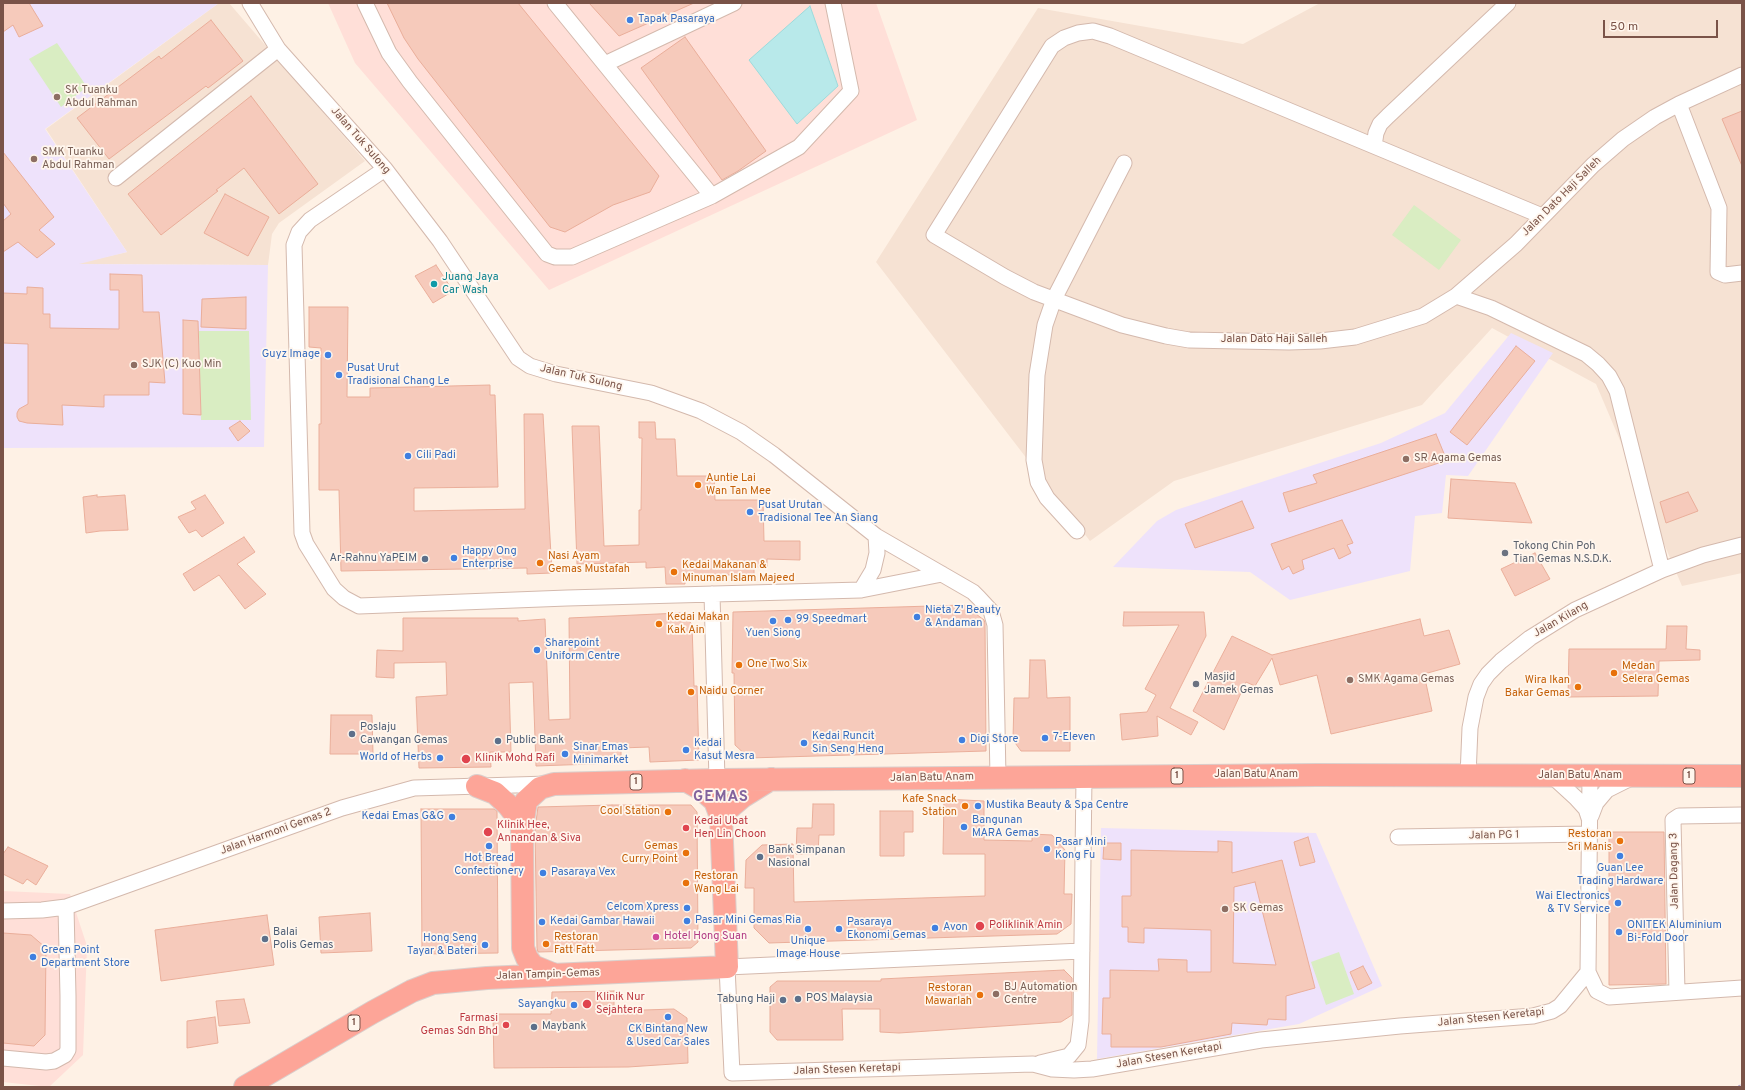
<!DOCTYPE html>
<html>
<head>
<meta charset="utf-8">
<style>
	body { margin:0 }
	#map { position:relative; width:1745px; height:1090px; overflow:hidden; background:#fef1e5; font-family:Overpass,sans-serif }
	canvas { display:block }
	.frame { position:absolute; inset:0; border:4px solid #7a5348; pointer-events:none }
	.scale { position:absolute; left:1603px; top:20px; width:115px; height:18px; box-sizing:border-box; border:2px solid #7a5348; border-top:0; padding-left:5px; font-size:12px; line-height:14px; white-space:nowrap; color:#7a5348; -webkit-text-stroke:3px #fff6ed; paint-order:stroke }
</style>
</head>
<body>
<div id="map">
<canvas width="1745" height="1090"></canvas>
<div class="frame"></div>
<div class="scale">50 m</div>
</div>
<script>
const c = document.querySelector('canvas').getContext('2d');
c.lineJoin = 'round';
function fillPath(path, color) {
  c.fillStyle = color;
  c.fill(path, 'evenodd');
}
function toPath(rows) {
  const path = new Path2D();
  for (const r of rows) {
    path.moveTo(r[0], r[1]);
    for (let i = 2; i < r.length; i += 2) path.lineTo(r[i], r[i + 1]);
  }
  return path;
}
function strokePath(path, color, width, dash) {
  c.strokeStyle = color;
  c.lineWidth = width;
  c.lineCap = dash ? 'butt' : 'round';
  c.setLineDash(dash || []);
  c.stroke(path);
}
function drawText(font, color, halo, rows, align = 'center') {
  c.font = font + ' Overpass,sans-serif';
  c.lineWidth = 3.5;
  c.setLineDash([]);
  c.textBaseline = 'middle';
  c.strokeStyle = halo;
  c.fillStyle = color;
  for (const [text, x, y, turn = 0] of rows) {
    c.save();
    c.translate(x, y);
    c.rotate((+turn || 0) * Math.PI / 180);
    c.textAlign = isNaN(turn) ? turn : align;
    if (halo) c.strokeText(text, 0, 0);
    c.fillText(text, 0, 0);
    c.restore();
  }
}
fillPath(toPath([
	[219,3,229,3,365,161,279,223,272,234,268,265,75,264,127,252,46,129],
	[1320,3,1742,3,1742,573,1682,586,1596,384,1492,328,1422,405,1174,481,1090,541,876,262,1038,8,1243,44]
]), '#f6e2d3');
fillPath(toPath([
	[328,3,876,3,917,120,549,290,355,63],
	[3,891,70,894,87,946,83,1055,49,1087,3,1082]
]), '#ffdfd8');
fillPath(toPath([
	[3,3,219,3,45,129,127,252,79,264,268,265,264,447,3,448],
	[1511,333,1553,353,1468,476,1446,475,1442,513,1415,516,1410,571,1290,600,1250,572,1113,567,1157,521,1176,510,1381,443,1445,413],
	[1101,828,1316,833,1382,986,1299,1024,1097,1059]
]), '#eee2fb');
fillPath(toPath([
	[57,43,87,87,61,107,29,59],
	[1414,205,1461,240,1439,270,1392,235],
	[199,331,249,331,251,420,201,420],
	[1339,952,1354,994,1326,1005,1311,962]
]), '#d9edc2');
const water = toPath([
	[810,6,838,86,797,124,749,60,810,6]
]);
fillPath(water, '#b8e9ea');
strokePath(water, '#9ddbdc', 1);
const building = toPath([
	[3,3,29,3,43,26,19,37,13,25,3,32,3,3],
	[387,3,518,3,659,176,650,192,613,205,565,232,550,227,418,59,404,38,387,3],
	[589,3,694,3,619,36,589,3],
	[211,20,243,61,208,88,206,86,109,159,77,118,159,56,161,59,211,20],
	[685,37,766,151,738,171,722,180,641,68,685,37],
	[251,96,318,184,279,214,244,168,216,190,218,191,161,235,128,194,251,96],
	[1742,111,1742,166,1722,119,1742,111],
	[3,152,54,217,39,230,55,244,37,258,18,242,3,252,3,221,11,214,3,203,3,152],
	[225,194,269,217,248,256,204,233,225,194],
	[436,265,453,291,433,303,415,276,436,265],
	[110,274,142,275,143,312,159,312,165,383,149,382,149,395,104,395,104,407,62,405,63,425,27,423,19,421,17,417,17,413,19,409,28,404,28,344,3,343,3,293,27,294,27,287,43,288,43,314,50,314,50,328,119,329,119,290,110,290,110,274],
	[246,297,246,329,201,327,202,299,246,297],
	[309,307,348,307,347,397,370,397,370,388,490,385,490,395,495,395,498,487,414,488,414,511,525,509,524,414,543,414,552,573,527,574,527,568,341,571,339,490,319,490,319,424,321,424,321,348,309,347,309,307],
	[183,320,198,321,201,415,183,414,183,320],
	[1516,346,1535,361,1467,445,1450,432,1516,346],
	[240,421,250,431,238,441,229,428,240,421],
	[639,422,655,422,656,439,675,439,677,476,714,476,715,500,763,500,764,541,800,541,800,560,767,559,767,567,754,567,754,575,685,575,685,584,666,584,665,567,646,568,646,562,577,564,572,426,599,426,604,546,639,545,639,510,641,510,642,438,639,438,639,422],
	[1436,434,1445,456,1445,461,1289,512,1283,493,1317,483,1313,475,1436,434],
	[1451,479,1515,483,1532,523,1448,518,1451,479],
	[1688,492,1698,511,1666,523,1660,502,1688,492],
	[97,495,97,497,125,495,128,530,100,531,86,533,83,497,97,495],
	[205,495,224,523,202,537,196,530,189,533,178,517,196,509,191,502,205,495],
	[1242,501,1254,528,1195,548,1185,524,1242,501],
	[1342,520,1353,543,1347,545,1351,553,1339,559,1334,548,1302,560,1304,569,1293,574,1289,566,1282,570,1271,544,1342,520],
	[244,537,255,552,237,564,266,594,245,609,219,575,194,591,183,574,244,537],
	[1535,553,1550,579,1515,596,1501,569,1535,553],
	[964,605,984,620,985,623,986,751,749,758,735,745,734,673,732,673,733,612,964,605],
	[1124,612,1204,612,1206,636,1170,708,1198,722,1191,735,1157,716,1158,736,1122,740,1120,714,1147,712,1156,695,1145,689,1179,625,1123,626,1124,612],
	[680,613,692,624,694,686,697,686,699,760,650,762,649,747,621,748,621,763,536,766,533,682,509,683,511,752,490,752,491,767,419,768,416,697,447,695,446,662,394,663,394,678,376,677,377,650,403,651,403,618,518,618,518,621,545,619,549,720,570,719,569,618,680,613],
	[1420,619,1424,636,1449,630,1460,664,1424,674,1432,711,1331,734,1317,675,1280,685,1272,658,1255,686,1246,682,1224,730,1193,711,1232,636,1272,655,1420,619],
	[1667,626,1687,626,1686,649,1700,650,1700,660,1659,661,1658,696,1568,697,1569,649,1666,649,1667,626],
	[1030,660,1045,660,1047,698,1070,697,1070,751,1021,751,1013,740,1014,698,1029,698,1030,660],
	[331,715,372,715,373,754,330,754,331,715],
	[944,799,984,801,984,840,1032,841,1032,834,1052,835,1065,850,1064,894,1072,894,1071,924,1057,934,769,943,754,928,754,888,745,888,746,860,762,845,793,844,794,902,985,896,985,854,943,854,944,799],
	[813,804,834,804,834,835,819,835,818,854,796,854,797,828,812,828,813,804],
	[612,805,691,805,697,812,698,942,691,948,538,952,537,948,535,829,538,807,612,805],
	[421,809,494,809,497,811,498,953,422,954,421,809],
	[880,811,913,811,913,832,904,832,904,856,880,856,880,811],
	[1609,832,1664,832,1666,984,1609,985,1609,832],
	[1308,837,1315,862,1300,866,1294,842,1308,837],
	[1218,841,1232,842,1232,873,1282,860,1315,988,1286,996,1286,1020,1268,1019,1267,1025,1232,1023,1231,1034,1161,1047,1111,1047,1111,1034,1102,1034,1103,998,1110,998,1110,970,1159,971,1158,959,1187,960,1187,972,1211,972,1211,930,1144,928,1144,943,1128,942,1128,927,1122,927,1122,896,1131,896,1131,850,1218,852,1218,841],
	[1255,882,1267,930,1276,965,1233,963,1234,887,1255,882],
	[1104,843,1121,843,1121,860,1103,859,1104,843],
	[8,847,48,866,36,885,27,879,23,884,3,874,3,854,8,847],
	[370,913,372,951,321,953,319,917,370,913],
	[267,915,274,965,161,981,155,930,267,915],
	[3,933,31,935,46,948,45,1035,34,1046,3,1043,3,933],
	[1363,966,1372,983,1358,990,1350,972,1363,966],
	[1064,970,1072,978,1072,1015,1061,1022,899,1033,880,1032,880,1009,842,1009,843,1040,777,1040,770,1032,770,987,777,981,881,981,881,979,1064,970],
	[614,991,614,1011,674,1009,687,1018,688,1063,628,1067,494,1068,493,1014,551,1014,552,992,614,991],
	[244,999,250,1023,219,1026,216,1001,244,999],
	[215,1017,218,1043,187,1048,187,1021,215,1017]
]);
fillPath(building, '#f6cabb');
strokePath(building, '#eaae9a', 1);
const minor = toPath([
	[250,3,278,49,385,169,440,241,518,358,530,366,556,374,651,393,701,411,741,432,774,455,876,536,973,592,979,598,991,611,995,625,998,777],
	[365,3,389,53,410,82,547,254,555,257,572,257,712,196,799,147,851,91,833,3],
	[555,3,712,196],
	[605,64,734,3],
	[1679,104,1719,208,1718,272,1725,275,1742,273],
	[1374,146,1376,133,1380,124,1388,116,1508,3],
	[385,169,310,220,299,232,294,245,302,533,306,544,334,589,344,598,359,606,567,598,861,590,942,574],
	[116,178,278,49],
	[1542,216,1110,36,1093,31,1078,33,1064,38,1052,46,934,235,1005,277,1034,292,1122,325,1166,336,1189,340,1289,342,1320,341,1355,337,1423,316,1456,296,1516,244,1593,165,1623,139,1655,117,1679,104,1742,75],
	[1456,296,1491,308,1586,354,1598,364,1609,376,1617,391,1662,570],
	[1077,531,1047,498,1038,482,1034,460,1037,375,1045,325,1054,299,1124,163],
	[861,590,873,570,877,553,876,536],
	[712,594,717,780],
	[1468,776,1470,728,1476,697,1481,684,1488,674,1501,661,1530,638,1575,610,1662,570,1703,555,1742,545],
	[1552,776,1576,798,1586,809,1589,818],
	[1590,776,1588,972,1597,991,1609,997,1742,988],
	[1591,816,1596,803,1607,790,1631,778],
	[1398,837,1589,834],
	[3,911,42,910,66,907,342,808,414,788,548,784],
	[1082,951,727,967,732,1073,1033,1064,1052,1069,1074,1070,1092,1069,1261,1040,1400,1026,1533,1016,1552,1011,1560,1006,1588,972],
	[1677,992,1673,820,1679,816,1742,815],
	[3,1058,46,1062,54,1061,65,1055,68,1050,68,996,66,907],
	[1040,1063,1069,1056,1078,1045,1081,1021,1084,777]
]);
const highway = toPath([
	[477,786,495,793,508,805,515,814,522,828],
	[721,817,729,808,742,797,771,779],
	[555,975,533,966,527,958,523,948,522,828,526,801,540,788,554,784,717,780,1317,775,1742,776],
	[245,1087,373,1012,412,991,433,983,487,978,727,967,721,817,715,801,701,789,685,780]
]);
strokePath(minor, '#d4b9ad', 17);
strokePath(highway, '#dacfcc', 24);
strokePath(minor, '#fff', 15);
strokePath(highway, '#fda598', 22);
const rail = toPath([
	[1740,1087,1742,1087]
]);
strokePath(rail, '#b2a2c9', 4.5);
strokePath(rail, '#fff6ed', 3, [9]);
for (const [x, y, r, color] of [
	[630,20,4,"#3f7fe0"],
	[57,97,4,"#8d6e63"],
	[34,159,4,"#8d6e63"],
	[434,284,4,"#0f9aa8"],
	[328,355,4,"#3f7fe0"],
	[134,365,4,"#8d6e63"],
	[339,375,4,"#3f7fe0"],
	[408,456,4,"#3f7fe0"],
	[1406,459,4,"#8d6e63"],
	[698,485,4,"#e8710a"],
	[750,512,4,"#3f7fe0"],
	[1505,553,4,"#6b7280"],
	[454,558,4,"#3f7fe0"],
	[425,559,4,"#5c6f8a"],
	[540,563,4,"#e8710a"],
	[674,572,4,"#e8710a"],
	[917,617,4,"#3f7fe0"],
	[788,620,4,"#3f7fe0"],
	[773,621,4,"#3f7fe0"],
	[659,624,4,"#e8710a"],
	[537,650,4,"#3f7fe0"],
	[739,665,4,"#e8710a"],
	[1614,673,4,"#e8710a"],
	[1350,680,4,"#8d6e63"],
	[1196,684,4,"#6b7280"],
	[1578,687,4,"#e8710a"],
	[691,692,4,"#e8710a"],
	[352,734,4,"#5c6f8a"],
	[1045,738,4,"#3f7fe0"],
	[962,740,4,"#3f7fe0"],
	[498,741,4,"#5c6f8a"],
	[804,743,4,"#3f7fe0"],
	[686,750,4,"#3f7fe0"],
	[565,754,4,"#3f7fe0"],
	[440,758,4,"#3f7fe0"],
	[466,759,5,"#e0444e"],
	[965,806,4,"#e8710a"],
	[978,806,4,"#3f7fe0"],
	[668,812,4,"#e8710a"],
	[452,817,4,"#3f7fe0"],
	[964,827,4,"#3f7fe0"],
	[686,828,4,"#e0444e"],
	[488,832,5,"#e0444e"],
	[1620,841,4,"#e8710a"],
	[489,846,4,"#3f7fe0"],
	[1047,849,4,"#3f7fe0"],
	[686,853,4,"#e8710a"],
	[1620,856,4,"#3f7fe0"],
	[760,857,4,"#5c6f8a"],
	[543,873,4,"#3f7fe0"],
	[686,883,4,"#e8710a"],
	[1618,903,4,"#3f7fe0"],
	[687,908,4,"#3f7fe0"],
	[1225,909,4,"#8d6e63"],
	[687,921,4,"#3f7fe0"],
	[542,922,4,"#3f7fe0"],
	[980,926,5,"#e0444e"],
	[935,928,4,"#3f7fe0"],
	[808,929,4,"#3f7fe0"],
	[839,929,4,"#3f7fe0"],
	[1619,932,4,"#3f7fe0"],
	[656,937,4,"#d1479c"],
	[265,939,4,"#5c6f8a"],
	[546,944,4,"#e8710a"],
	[485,945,4,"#3f7fe0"],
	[33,957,4,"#3f7fe0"],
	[996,994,4,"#8d6e63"],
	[980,995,4,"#e8710a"],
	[798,999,4,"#5c6f8a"],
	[783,1000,4,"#5c6f8a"],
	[587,1004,5,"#e0444e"],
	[574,1005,4,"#3f7fe0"],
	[668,1017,4,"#3f7fe0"],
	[506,1025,4,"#e0444e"],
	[534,1027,4,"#5c6f8a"]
]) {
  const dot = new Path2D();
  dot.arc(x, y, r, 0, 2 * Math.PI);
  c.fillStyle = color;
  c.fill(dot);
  strokePath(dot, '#fff6ed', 1.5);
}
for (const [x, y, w] of [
	[1177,776,12],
	[1689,776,12],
	[636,782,12],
	[354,1023,12]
]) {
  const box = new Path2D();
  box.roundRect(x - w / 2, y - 8, w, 16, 3);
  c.fillStyle = '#fff6ed';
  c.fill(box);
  strokePath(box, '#7a5348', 1);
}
drawText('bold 10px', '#7a5348', null, [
	["1",1177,776],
	["1",1689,776],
	["1",636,782],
	["1",354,1023]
]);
drawText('11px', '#366cbe', '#fff6ed', [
	["Tapak Pasaraya",638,20],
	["Guyz Image",320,355,"right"],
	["Pusat Urut",347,369],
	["Tradisional Chang Le",347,382],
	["Cili Padi",416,456],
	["Pusat Urutan",758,506],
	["Tradisional Tee An Siang",758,519],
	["Happy Ong",462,552],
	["Enterprise",462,565],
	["Nieta Z' Beauty",925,611],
	["& Andaman",925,624],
	["99 Speedmart",796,620],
	["Yuen Siong",773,634,"center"],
	["Sharepoint",545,644],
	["Uniform Centre",545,657],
	["Kedai Runcit",812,737],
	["Sin Seng Heng",812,750],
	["7-Eleven",1053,738],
	["Digi Store",970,740],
	["Kedai",694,744],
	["Kasut Mesra",694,757],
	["Sinar Emas",573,748],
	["Minimarket",573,761],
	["World of Herbs",432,758,"right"],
	["Mustika Beauty & Spa Centre",986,806],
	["Kedai Emas G&G",444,817,"right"],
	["Bangunan",972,821],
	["MARA Gemas",972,834],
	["Pasar Mini",1055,843],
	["Kong Fu",1055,856],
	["Hot Bread",489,859,"center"],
	["Confectionery",489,872,"center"],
	["Guan Lee",1620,869,"center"],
	["Trading Hardware",1620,882,"center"],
	["Pasaraya Vex",551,873],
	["Wai Electronics",1610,897,"right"],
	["& TV Service",1610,910,"right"],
	["Celcom Xpress",679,908,"right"],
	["Pasar Mini Gemas Ria",695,921],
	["Kedai Gambar Hawaii",550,922],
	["Pasaraya",847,923],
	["Ekonomi Gemas",847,936],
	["ONITEK Aluminium",1627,926],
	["Bi-Fold Door",1627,939],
	["Avon",943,928],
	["Hong Seng",477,939,"right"],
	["Tayar & Bateri",477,952,"right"],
	["Unique",808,942,"center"],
	["Image House",808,955,"center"],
	["Green Point",41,951],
	["Department Store",41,964],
	["Sayangku",566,1005,"right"],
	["CK Bintang New",668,1030,"center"],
	["& Used Car Sales",668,1043,"center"]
], 'left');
drawText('11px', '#785e54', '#fff6ed', [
	["SK Tuanku",65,91],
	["Abdul Rahman",65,104],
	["SMK Tuanku",42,153],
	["Abdul Rahman",42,166],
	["SJK (C) Kuo Min",142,365],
	["SR Agama Gemas",1414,459],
	["SMK Agama Gemas",1358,680],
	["SK Gemas",1233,909],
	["BJ Automation",1004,988],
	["Centre",1004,1001]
], 'left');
drawText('11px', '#7a5348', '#fff6ed', [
	["Jalan Tuk Sulong",360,141,49],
	["Jalan Dato Haji Salleh",1562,197,-45],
	["Jalan Dato Haji Salleh",1274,340],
	["Jalan Tuk Sulong",581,378,13],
	["Jalan Kilang",1561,620,-30],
	["Jalan Batu Anam",1256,775],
	["Jalan Batu Anam",1580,776],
	["Jalan Batu Anam",932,778,-1],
	["Jalan Harmoni Gemas 2",276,832,-20],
	["Jalan PG 1",1494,836,-1],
	["Jalan Dagang 3",1675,871,-91],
	["Jalan Tampin-Gemas",548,975,-2],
	["Jalan Stesen Keretapi",1491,1018,-6],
	["Jalan Stesen Keretapi",1169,1056,-10],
	["Jalan Stesen Keretapi",847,1070,-2]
]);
drawText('11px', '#0d838f', '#fff6ed', [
	["Juang Jaya",442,278],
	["Car Wash",442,291]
], 'left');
drawText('11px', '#c56008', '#fff6ed', [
	["Auntie Lai",706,479],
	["Wan Tan Mee",706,492],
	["Nasi Ayam",548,557],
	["Gemas Mustafah",548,570],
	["Kedai Makanan &",682,566],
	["Minuman Islam Majeed",682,579],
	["Kedai Makan",667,618],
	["Kak Ain",667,631],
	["One Two Six",747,665],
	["Medan",1622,667],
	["Selera Gemas",1622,680],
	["Wira Ikan",1570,681,"right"],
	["Bakar Gemas",1570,694,"right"],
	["Naidu Corner",699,692],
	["Kafe Snack",957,800,"right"],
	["Station",957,813,"right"],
	["Cool Station",660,812,"right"],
	["Restoran",1612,835,"right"],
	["Sri Manis",1612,848,"right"],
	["Gemas",678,847,"right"],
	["Curry Point",678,860,"right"],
	["Restoran",694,877],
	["Wang Lai",694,890],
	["Restoran",554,938],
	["Fatt Fatt",554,951],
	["Restoran",972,989,"right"],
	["Mawarlah",972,1002,"right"]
], 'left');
drawText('11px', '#5b616d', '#fff6ed', [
	["Tokong Chin Poh",1513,547],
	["Tian Gemas N.S.D.K.",1513,560],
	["Masjid",1204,678],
	["Jamek Gemas",1204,691]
], 'left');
drawText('11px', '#4e5e75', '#fff6ed', [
	["Ar-Rahnu YaPEIM",417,559,"right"],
	["Poslaju",360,728],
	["Cawangan Gemas",360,741],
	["Public Bank",506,741],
	["Bank Simpanan",768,851],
	["Nasional",768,864],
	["Balai",273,933],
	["Polis Gemas",273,946],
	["POS Malaysia",806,999],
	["Tabung Haji",775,1000,"right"],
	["Maybank",542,1027]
], 'left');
drawText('11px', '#be3a42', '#fff6ed', [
	["Klinik Mohd Rafi",475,759],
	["Kedai Ubat",694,822],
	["Hen Lin Choon",694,835],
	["Klinik Hee,",497,826],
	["Annandan & Siva",497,839],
	["Poliklinik Amin",989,926],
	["Klinik Nur",596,998],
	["Sejahtera",596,1011],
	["Farmasi",498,1019,"right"],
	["Gemas Sdn Bhd",498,1032,"right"]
], 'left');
drawText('11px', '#b23c85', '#fff6ed', [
	["Hotel Hong Suan",664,937]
], 'left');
c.letterSpacing = '1px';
drawText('bold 15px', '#82639d', '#fff6ed', [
	["GEMAS",721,798]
]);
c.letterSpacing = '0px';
</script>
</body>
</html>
